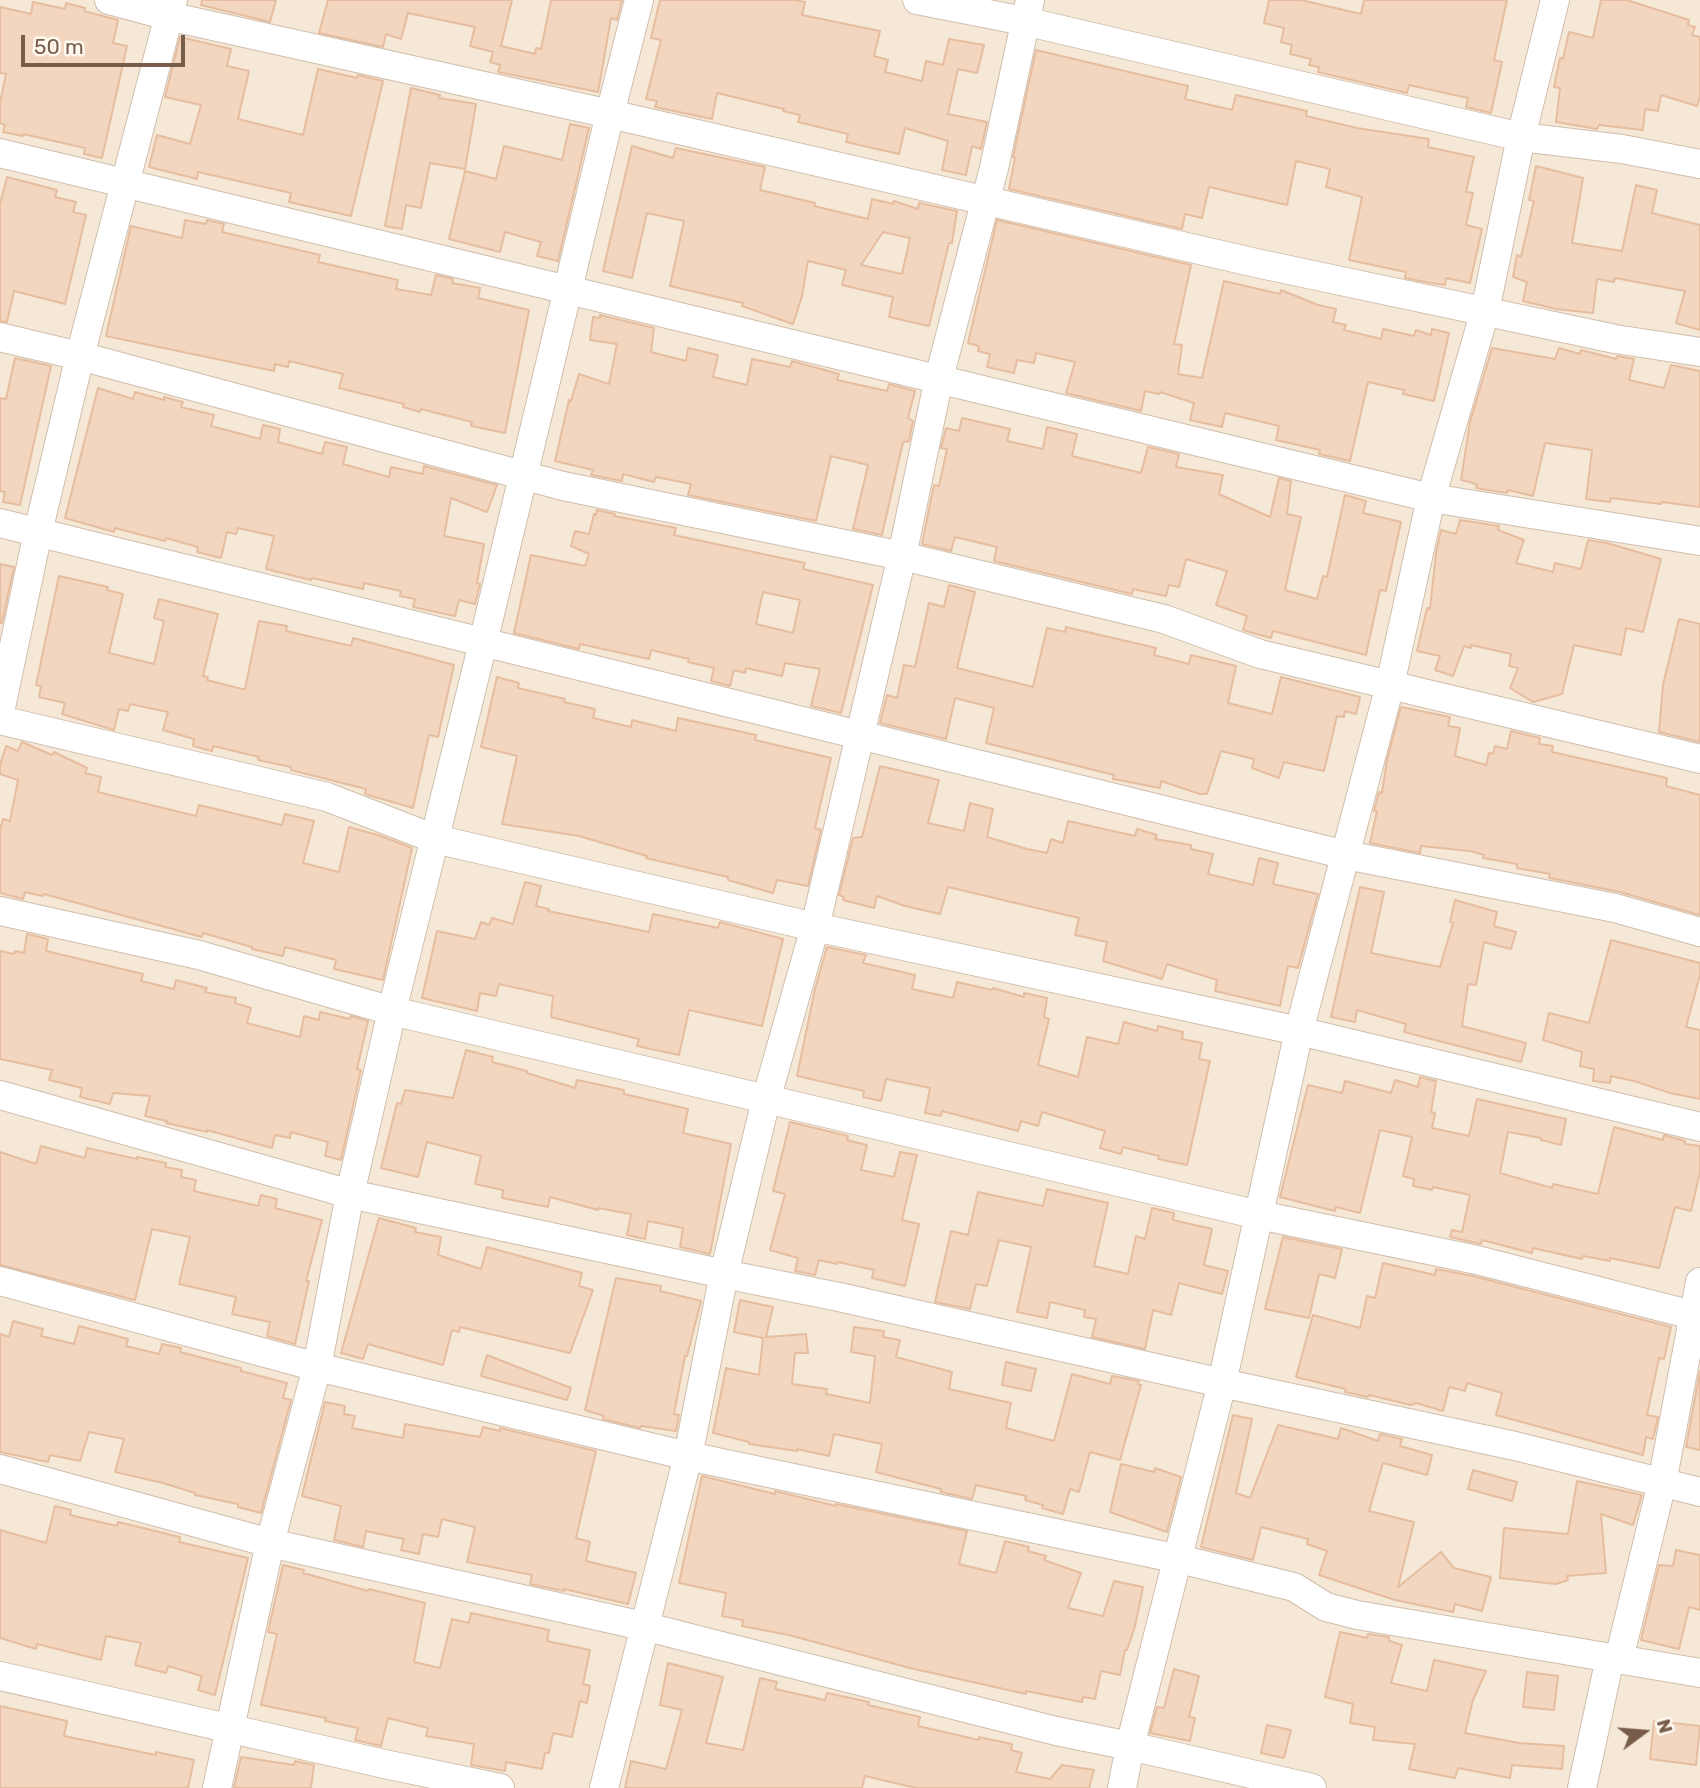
<!DOCTYPE html>
<html>
<head>
<meta charset="utf-8">
<style>
	body { margin:0 }
	#map { position:relative; width:1700px; height:1788px; overflow:hidden; background:#fdf6e9; font-family:Rubik,sans-serif }
	canvas { display:block }
	.north { position:absolute; left:1609px; top:1697px; width:70px; height:70px; -webkit-text-stroke:5px #fff9f0; paint-order:stroke; rotate:74deg; font-size:19px; font-weight:700; line-height:28px; text-align:center; color:#795d4b }
	.north::after { content:''; display:block; margin:auto; width:24px; height:32px; background:#795d4b; clip-path:polygon(50% 0,100% 100%,50% 72%,0 100%) }
	.scale { position:absolute; left:21px; top:35px; width:164px; height:32px; box-sizing:border-box; border:4px solid #795d4b; border-top:0; padding-left:9px; font-size:21px; line-height:24px; white-space:nowrap; color:#795d4b; -webkit-text-stroke:5px #fff9f0; paint-order:stroke }
</style>
</head>
<body>
<div id="map">
<canvas width="1700" height="1788"></canvas>
<div class="north">N</div>
<div class="scale">50 m</div>
</div>
<script>
const c = document.querySelector('canvas').getContext('2d');
c.lineJoin = 'round';
function fillPath(path, color) {
  c.fillStyle = color;
  c.fill(path, 'evenodd');
}
function toPath(rows) {
  const path = new Path2D();
  for (const r of rows) {
    path.moveTo(r[0], r[1]);
    for (let i = 2; i < r.length; i += 2) path.lineTo(r[i], r[i + 1]);
  }
  return path;
}
function strokePath(path, color, width, dash) {
  c.strokeStyle = color;
  c.lineWidth = width;
  c.lineCap = dash ? 'butt' : 'round';
  c.setLineDash(dash || []);
  c.stroke(path);
}
fillPath(toPath([
	[0,0,1700,0,1700,1788,0,1788]
]), '#f5e8d7');
const building = toPath([
	[202,0,276,0,270,22,201,5,202,0],
	[328,0,512,0,501,46,535,54,536,48,541,49,551,0,622,0,617,20,611,18,598,92,498,72,500,65,490,62,493,52,470,46,475,27,408,13,401,39,386,34,383,47,319,33,328,0],
	[660,0,794,0,805,2,802,15,880,31,874,56,888,60,885,72,922,81,926,61,943,65,949,39,984,45,977,73,958,69,948,114,987,122,981,149,972,146,966,175,942,170,948,141,905,128,899,154,846,142,848,134,798,122,800,115,783,111,784,109,717,93,712,119,655,107,657,101,646,99,661,40,651,38,660,0],
	[1269,0,1301,0,1361,14,1364,0,1507,0,1494,60,1502,62,1491,113,1466,107,1468,98,1409,85,1407,93,1318,72,1319,67,1309,65,1311,59,1290,54,1292,45,1281,42,1284,28,1264,23,1269,0],
	[1601,0,1627,0,1689,20,1688,25,1695,27,1692,35,1700,37,1700,96,1697,106,1661,95,1658,111,1645,109,1643,130,1599,125,1597,129,1556,122,1560,88,1554,87,1560,58,1563,59,1569,32,1593,38,1601,0],
	[33,2,65,9,66,3,85,8,84,11,118,20,113,43,127,46,102,158,84,154,85,148,23,134,23,136,3,132,5,125,0,123,0,103,6,74,0,73,0,7,31,14,33,2],
	[180,37,231,49,227,66,249,71,238,119,303,135,318,69,357,78,358,75,383,81,351,216,289,202,291,193,198,172,197,179,149,167,157,135,190,144,201,105,165,97,180,37],
	[1036,50,1188,86,1185,99,1232,110,1236,95,1307,111,1306,116,1357,128,1429,139,1428,147,1474,157,1466,192,1473,193,1466,225,1482,229,1470,283,1446,278,1445,285,1430,283,1405,278,1406,272,1349,260,1362,197,1326,187,1330,169,1296,161,1287,205,1209,187,1202,218,1185,214,1182,229,1009,189,1015,158,1013,157,1036,50],
	[411,88,440,95,439,98,476,104,465,169,430,163,421,208,406,205,402,229,385,226,411,88],
	[570,124,589,128,558,261,537,256,541,242,505,232,500,252,449,239,465,171,496,179,504,146,562,160,570,124],
	[632,146,673,158,676,148,765,167,760,190,815,203,814,206,868,219,872,199,893,204,894,201,918,209,919,203,957,211,952,243,949,243,929,326,889,317,893,297,842,285,846,270,808,261,802,296,793,324,742,306,743,303,670,286,684,221,647,213,632,278,603,271,632,146],
	[883,232,910,238,902,274,861,265,883,232],
	[1536,166,1583,178,1572,243,1622,251,1636,185,1657,190,1652,213,1700,225,1700,330,1676,323,1685,291,1615,278,1614,282,1597,279,1593,313,1556,309,1523,301,1527,282,1513,277,1517,255,1521,257,1534,201,1529,200,1536,166],
	[7,177,57,190,55,197,76,202,73,212,86,215,65,304,14,291,7,322,0,321,0,204,7,177],
	[185,220,206,224,207,220,224,224,222,232,320,255,318,262,398,280,396,289,431,295,436,275,453,279,452,283,480,288,478,298,529,310,505,433,471,426,472,422,421,409,420,412,403,407,404,404,339,388,343,374,289,361,288,367,275,364,274,371,106,336,131,226,182,238,185,220],
	[997,220,1191,265,1174,344,1182,345,1178,374,1202,378,1224,281,1280,294,1281,290,1318,305,1336,309,1333,322,1346,325,1344,330,1381,339,1383,329,1414,336,1416,330,1431,335,1432,329,1449,333,1434,401,1403,394,1404,390,1368,382,1350,461,1319,454,1320,450,1276,440,1279,426,1225,413,1222,427,1190,420,1194,403,1160,392,1159,394,1145,391,1141,411,1066,393,1075,362,1036,353,1034,363,1017,360,1014,373,987,367,990,354,978,351,979,346,968,343,997,220],
	[600,315,654,328,651,352,686,361,688,348,718,355,713,377,747,385,752,359,790,367,792,361,839,374,837,380,887,391,889,384,915,391,908,418,913,421,909,441,903,442,882,535,853,529,868,465,831,456,816,521,688,495,691,484,656,477,654,482,623,474,622,481,591,475,593,470,555,461,569,400,571,401,579,374,609,384,617,344,590,340,593,317,600,318,600,315],
	[1492,348,1555,359,1559,348,1580,354,1581,350,1616,359,1617,356,1634,359,1629,380,1664,388,1671,365,1700,371,1700,507,1662,502,1661,504,1611,498,1610,502,1586,499,1592,450,1545,443,1533,496,1508,490,1507,493,1476,488,1477,485,1473,483,1461,480,1470,422,1492,348],
	[15,358,51,366,20,505,3,502,5,492,0,491,0,398,6,399,15,358],
	[98,388,133,399,135,392,164,400,164,397,183,402,181,407,214,415,211,426,260,439,263,425,280,429,278,442,322,454,325,442,347,447,343,464,389,477,391,467,423,474,424,466,497,485,487,512,451,498,444,536,484,544,477,583,480,584,475,604,459,600,455,616,413,607,415,599,400,596,401,591,364,583,363,589,312,578,311,580,266,569,274,536,238,528,236,534,227,532,221,558,197,552,198,547,166,538,165,541,115,528,114,532,65,518,98,388],
	[962,418,1010,429,1007,441,1043,449,1047,427,1077,434,1072,456,1141,473,1148,447,1179,454,1176,467,1223,475,1219,494,1270,517,1279,478,1291,481,1287,514,1301,517,1285,590,1317,599,1323,576,1327,577,1345,495,1366,501,1363,513,1401,522,1386,591,1380,590,1366,655,1273,631,1271,638,1243,630,1247,616,1216,605,1227,571,1186,559,1179,587,1169,585,1166,596,1133,589,1132,594,994,561,997,547,955,537,951,551,922,544,934,485,939,486,947,449,941,448,946,428,959,431,962,418],
	[597,510,615,514,614,516,676,528,674,535,805,563,803,569,873,585,841,713,811,706,820,669,785,663,782,676,746,668,745,673,734,670,730,686,711,681,714,668,688,662,689,659,651,650,649,659,580,644,579,649,514,633,531,555,585,566,589,554,571,546,575,531,589,534,594,514,596,515,597,510],
	[763,592,800,600,793,633,756,624,763,592],
	[1460,520,1499,526,1498,530,1524,540,1516,563,1553,572,1555,563,1581,569,1588,540,1607,543,1661,559,1643,632,1626,628,1621,655,1574,645,1562,694,1533,702,1510,688,1518,668,1509,666,1511,654,1471,645,1471,648,1464,646,1453,676,1435,670,1440,656,1417,651,1427,608,1430,609,1436,553,1441,530,1456,534,1460,520],
	[0,564,14,567,2,623,0,623,0,564],
	[59,576,108,587,107,590,123,594,109,653,154,664,164,621,154,618,159,599,218,614,203,676,208,677,207,680,242,689,245,689,259,621,287,626,286,631,351,646,353,638,454,665,438,737,429,735,413,808,365,794,366,789,291,770,291,767,258,760,259,757,213,746,212,751,193,746,194,739,163,730,168,712,130,704,128,711,119,709,114,730,62,714,65,703,39,697,41,686,36,685,59,576],
	[949,585,975,592,957,668,1033,687,1047,628,1065,632,1066,627,1152,647,1156,648,1154,655,1189,664,1191,655,1236,666,1228,703,1272,714,1281,677,1360,697,1356,714,1345,711,1344,717,1337,716,1324,771,1284,762,1279,778,1252,768,1254,759,1221,751,1207,794,1200,794,1161,781,1160,788,1113,779,1114,775,986,743,994,708,955,698,946,739,880,723,887,695,897,698,904,665,915,667,929,603,944,607,949,585],
	[1679,619,1700,624,1700,742,1659,732,1663,685,1679,619],
	[497,677,519,683,518,688,565,699,564,702,595,709,593,718,631,727,632,720,676,731,678,718,756,735,755,740,831,758,815,828,821,830,808,886,777,880,773,893,728,880,728,877,646,858,647,856,579,836,502,824,517,756,481,747,497,677],
	[1401,707,1450,717,1448,726,1460,728,1455,756,1486,765,1489,753,1493,754,1495,746,1507,749,1511,731,1540,738,1539,744,1553,746,1552,752,1667,778,1666,786,1700,795,1700,915,1620,892,1555,879,1549,878,1550,874,1517,868,1517,864,1483,858,1484,855,1470,851,1421,846,1420,853,1370,843,1377,811,1374,811,1379,792,1382,793,1387,760,1401,707],
	[22,742,52,755,54,752,87,768,85,773,101,777,98,792,196,816,199,805,282,825,285,814,314,821,303,863,339,872,349,827,381,836,412,848,383,980,334,969,336,960,285,947,283,956,252,949,252,947,203,933,202,937,44,894,43,896,25,892,23,899,0,893,0,829,3,819,10,821,18,780,0,774,0,765,6,746,18,751,22,742],
	[880,766,939,780,928,823,964,831,970,803,993,809,987,837,1027,849,1047,853,1051,839,1063,843,1068,821,1135,836,1137,829,1157,835,1155,839,1191,845,1191,849,1213,854,1208,874,1253,885,1259,858,1278,863,1273,884,1318,894,1298,968,1288,966,1280,1006,1215,991,1217,980,1167,964,1162,979,1103,961,1107,942,1075,935,1079,918,948,887,940,914,905,906,877,896,874,908,843,900,844,897,839,895,853,838,862,837,880,766],
	[525,882,541,886,536,906,549,909,548,911,649,932,653,914,718,928,720,922,783,939,762,1026,689,1010,679,1055,637,1046,639,1039,551,1017,553,996,499,984,496,996,480,993,477,1011,422,998,437,931,475,939,481,922,489,925,492,918,513,924,525,882],
	[1360,887,1384,892,1371,953,1440,967,1453,923,1450,922,1455,900,1497,912,1494,926,1516,932,1511,949,1484,942,1476,985,1468,984,1462,1026,1526,1043,1521,1062,1404,1032,1406,1024,1357,1010,1355,1022,1331,1017,1360,887],
	[27,934,48,939,46,951,143,974,141,981,174,989,176,980,207,988,205,992,236,998,235,1003,251,1008,247,1023,300,1037,304,1016,319,1020,320,1012,350,1019,351,1016,368,1021,357,1069,361,1070,341,1160,325,1156,328,1142,291,1132,290,1138,275,1135,272,1148,207,1130,207,1132,166,1123,167,1121,145,1116,150,1096,113,1093,110,1104,80,1097,82,1088,49,1080,52,1070,0,1059,0,951,14,954,15,951,24,953,27,934],
	[1611,940,1700,963,1700,975,1686,1027,1700,1030,1700,1099,1670,1093,1634,1081,1611,1076,1610,1083,1593,1081,1594,1069,1580,1066,1582,1052,1543,1040,1549,1013,1589,1023,1611,940],
	[827,947,866,955,863,963,915,975,912,989,953,998,957,982,992,990,993,988,1024,997,1024,993,1047,998,1044,1017,1049,1019,1038,1065,1078,1077,1087,1037,1118,1044,1124,1022,1157,1031,1158,1026,1183,1032,1182,1039,1202,1043,1199,1059,1210,1061,1187,1165,1158,1159,1159,1156,1123,1147,1121,1154,1100,1148,1105,1131,1042,1112,1038,1126,1021,1121,1018,1131,942,1111,941,1116,925,1113,930,1088,886,1079,881,1101,863,1097,864,1091,797,1076,815,989,827,947],
	[466,1050,493,1057,492,1062,527,1071,527,1073,575,1088,577,1080,624,1090,624,1094,688,1109,683,1133,731,1144,710,1254,680,1247,683,1228,648,1221,645,1239,627,1235,631,1214,598,1208,598,1210,550,1197,548,1207,502,1198,503,1190,475,1184,481,1156,427,1142,418,1177,381,1168,397,1103,401,1104,405,1090,453,1098,466,1050],
	[1420,1077,1436,1081,1431,1112,1435,1113,1432,1128,1469,1136,1477,1099,1566,1119,1561,1145,1541,1140,1541,1138,1508,1132,1500,1173,1552,1188,1553,1184,1598,1194,1614,1127,1663,1140,1664,1135,1685,1141,1685,1144,1700,1146,1700,1172,1691,1211,1675,1207,1659,1268,1610,1258,1610,1261,1583,1256,1582,1259,1533,1248,1532,1253,1482,1240,1481,1244,1450,1237,1452,1230,1462,1232,1470,1195,1433,1187,1432,1190,1413,1186,1414,1179,1403,1176,1412,1137,1380,1130,1360,1213,1336,1207,1335,1211,1280,1197,1308,1085,1342,1093,1345,1081,1391,1093,1395,1080,1418,1087,1420,1077],
	[790,1122,848,1136,847,1140,867,1145,861,1170,894,1177,900,1152,917,1155,902,1220,919,1224,905,1286,872,1278,874,1270,838,1262,837,1264,819,1260,815,1275,795,1271,798,1258,770,1250,785,1194,773,1191,790,1122],
	[41,1146,85,1158,87,1148,137,1159,137,1157,166,1163,165,1167,182,1170,181,1177,196,1180,194,1191,258,1206,261,1195,277,1199,275,1208,322,1220,306,1281,309,1281,295,1344,267,1336,270,1322,232,1314,236,1297,179,1284,190,1237,152,1229,135,1300,0,1265,0,1152,36,1164,41,1146],
	[1047,1189,1108,1203,1094,1266,1128,1274,1136,1236,1145,1239,1152,1208,1174,1213,1173,1220,1212,1229,1204,1265,1228,1271,1222,1294,1179,1283,1171,1315,1153,1310,1145,1349,1092,1337,1096,1319,1084,1317,1085,1310,1050,1302,1047,1318,1017,1312,1031,1247,999,1240,987,1286,976,1284,970,1309,935,1302,951,1231,968,1235,978,1192,1043,1206,1047,1189],
	[379,1218,416,1228,415,1232,441,1237,438,1255,481,1269,487,1247,582,1273,579,1286,593,1290,570,1353,460,1327,459,1332,452,1330,443,1365,368,1344,363,1359,341,1353,379,1218],
	[1283,1237,1342,1249,1335,1278,1319,1274,1309,1318,1265,1309,1283,1237],
	[1383,1263,1435,1275,1436,1269,1473,1276,1671,1327,1664,1359,1659,1358,1647,1415,1658,1417,1653,1439,1646,1437,1643,1455,1496,1415,1502,1393,1467,1383,1465,1391,1449,1387,1443,1411,1416,1403,1411,1405,1369,1395,1368,1397,1345,1392,1346,1389,1296,1377,1313,1315,1360,1328,1367,1296,1375,1298,1383,1263],
	[616,1278,661,1286,660,1291,701,1301,687,1356,685,1356,674,1414,679,1415,676,1431,641,1426,640,1428,603,1419,604,1416,585,1410,616,1278],
	[740,1300,773,1307,766,1337,806,1334,808,1353,795,1353,792,1384,827,1389,826,1394,870,1403,875,1356,851,1352,854,1327,884,1331,883,1337,900,1340,896,1357,952,1372,949,1389,1011,1403,1006,1428,1054,1441,1072,1374,1110,1384,1112,1376,1139,1381,1138,1384,1141,1385,1120,1460,1090,1452,1079,1492,1070,1489,1063,1514,1042,1508,1043,1505,1025,1500,1026,1496,976,1485,972,1499,941,1492,941,1489,876,1472,882,1444,834,1434,829,1456,797,1449,797,1451,749,1444,749,1442,713,1433,726,1368,759,1375,763,1338,734,1332,740,1300],
	[13,1321,43,1329,41,1336,74,1344,79,1326,128,1339,126,1346,159,1354,162,1344,181,1348,180,1352,241,1368,241,1371,287,1383,283,1398,291,1400,261,1513,238,1507,238,1504,195,1495,195,1493,163,1483,115,1472,124,1439,89,1432,80,1461,50,1455,48,1462,0,1452,0,1334,9,1337,13,1321],
	[487,1355,571,1388,567,1400,481,1376,487,1355],
	[1006,1362,1036,1369,1031,1391,1002,1385,1006,1362],
	[1700,1371,1700,1450,1686,1447,1700,1371],
	[325,1402,345,1406,344,1414,355,1416,352,1428,403,1438,405,1424,480,1437,483,1427,500,1431,500,1428,596,1451,576,1538,590,1542,586,1561,636,1573,628,1604,564,1589,564,1591,530,1584,532,1575,467,1562,475,1527,442,1519,438,1537,423,1534,419,1554,401,1550,404,1539,366,1531,363,1547,334,1540,341,1506,302,1496,325,1402],
	[1233,1415,1252,1419,1236,1493,1250,1498,1278,1425,1338,1439,1341,1428,1378,1441,1380,1434,1402,1439,1400,1446,1432,1455,1427,1475,1383,1463,1369,1511,1414,1522,1398,1587,1441,1552,1454,1568,1491,1577,1482,1611,1455,1604,1453,1612,1395,1600,1319,1575,1327,1551,1307,1544,1308,1539,1261,1527,1253,1560,1201,1547,1233,1415],
	[1121,1464,1154,1472,1155,1468,1181,1477,1167,1532,1110,1512,1121,1464],
	[1473,1470,1517,1482,1512,1501,1468,1489,1473,1470],
	[702,1476,775,1494,775,1491,836,1506,836,1504,967,1531,959,1564,996,1573,1005,1541,1029,1547,1028,1551,1046,1556,1044,1560,1081,1573,1068,1608,1103,1616,1114,1581,1143,1587,1135,1626,1127,1650,1125,1650,1120,1675,1101,1671,1095,1699,1083,1697,1082,1702,1026,1691,1026,1694,910,1668,789,1635,742,1626,743,1620,722,1616,726,1593,679,1583,702,1476],
	[1577,1481,1642,1495,1633,1525,1601,1514,1606,1573,1567,1576,1568,1580,1556,1584,1500,1578,1504,1528,1568,1534,1577,1481],
	[55,1506,71,1510,70,1515,117,1526,118,1522,180,1537,179,1542,248,1558,215,1695,198,1690,202,1676,168,1666,166,1673,135,1665,141,1643,106,1636,101,1660,37,1644,36,1649,0,1638,0,1530,46,1543,55,1506],
	[1676,1550,1700,1555,1700,1610,1689,1607,1679,1649,1641,1640,1659,1565,1673,1566,1676,1550],
	[283,1565,304,1570,303,1573,368,1591,369,1589,425,1603,414,1662,440,1668,452,1619,469,1623,471,1613,549,1630,547,1641,590,1650,583,1684,590,1686,587,1703,580,1701,572,1737,553,1733,549,1753,545,1753,542,1769,506,1762,505,1771,471,1765,474,1744,426,1736,428,1728,388,1718,381,1746,355,1740,358,1728,325,1721,326,1718,261,1705,277,1634,268,1632,283,1565],
	[1340,1632,1367,1638,1368,1634,1389,1637,1389,1641,1402,1645,1391,1683,1427,1691,1434,1660,1486,1671,1473,1700,1465,1733,1519,1743,1564,1746,1562,1769,1512,1765,1510,1778,1458,1768,1455,1778,1409,1769,1415,1744,1373,1740,1375,1727,1350,1723,1353,1704,1325,1697,1340,1632],
	[668,1663,723,1677,706,1743,743,1750,760,1678,777,1682,775,1689,825,1700,827,1693,869,1702,868,1705,920,1717,918,1726,979,1740,979,1737,1012,1744,1011,1750,1022,1753,1016,1772,1050,1779,1062,1765,1094,1770,1089,1788,916,1788,865,1776,862,1788,625,1788,631,1761,666,1769,682,1710,660,1705,668,1663],
	[1174,1669,1199,1676,1189,1717,1195,1718,1190,1741,1150,1733,1157,1707,1164,1708,1174,1669],
	[1527,1672,1558,1676,1554,1710,1523,1707,1527,1672],
	[0,1706,67,1721,64,1736,156,1755,156,1752,194,1760,188,1788,0,1788,0,1706],
	[1654,1721,1700,1726,1696,1765,1650,1759,1654,1721],
	[1267,1725,1291,1730,1284,1758,1261,1753,1267,1725],
	[241,1757,294,1765,295,1761,314,1765,311,1788,234,1788,241,1757]
]);
fillPath(building, '#f3d6c0');
strokePath(building, '#e6bd9f', 2);
const minor = toPath([
	[109,0,168,16,610,114,1256,263,1615,339,1700,352],
	[917,0,1024,21,1521,137,1622,149,1700,164],
	[0,153,1431,498,1700,541],
	[0,337,80,356,563,486,902,556,1164,619,1260,654,1700,759],
	[0,523,1346,855,1615,908,1700,932],
	[0,712,38,532,80,356,173,0],
	[0,720,327,797,435,839,815,927,1299,1031,1700,1127],
	[0,911,199,955,392,1011,1259,1215,1477,1260,1700,1317],
	[0,1095,350,1194,724,1274,839,1297,1222,1383,1515,1446,1700,1492],
	[0,1281,317,1367,688,1456,1179,1559,1294,1587,1326,1607,1357,1615,1700,1673],
	[0,1469,270,1543,643,1626,1056,1731,1130,1746,1312,1788],
	[1619,1659,1662,1483,1700,1282],
	[0,1676,389,1765,500,1788],
	[217,1788,270,1543,317,1367,350,1194,392,1011,483,643,610,114,639,0],
	[604,1788,688,1456,724,1274,766,1100,815,927,902,556,939,378,994,168,1030,0],
	[1122,1788,1130,1746,1222,1383,1299,1031,1390,685,1431,498,1485,311,1521,137,1555,0],
	[1582,1788,1610,1658]
]);
strokePath(minor, '#d0bead', 30);
strokePath(minor, '#fff', 28);
</script>
</body>
</html>
